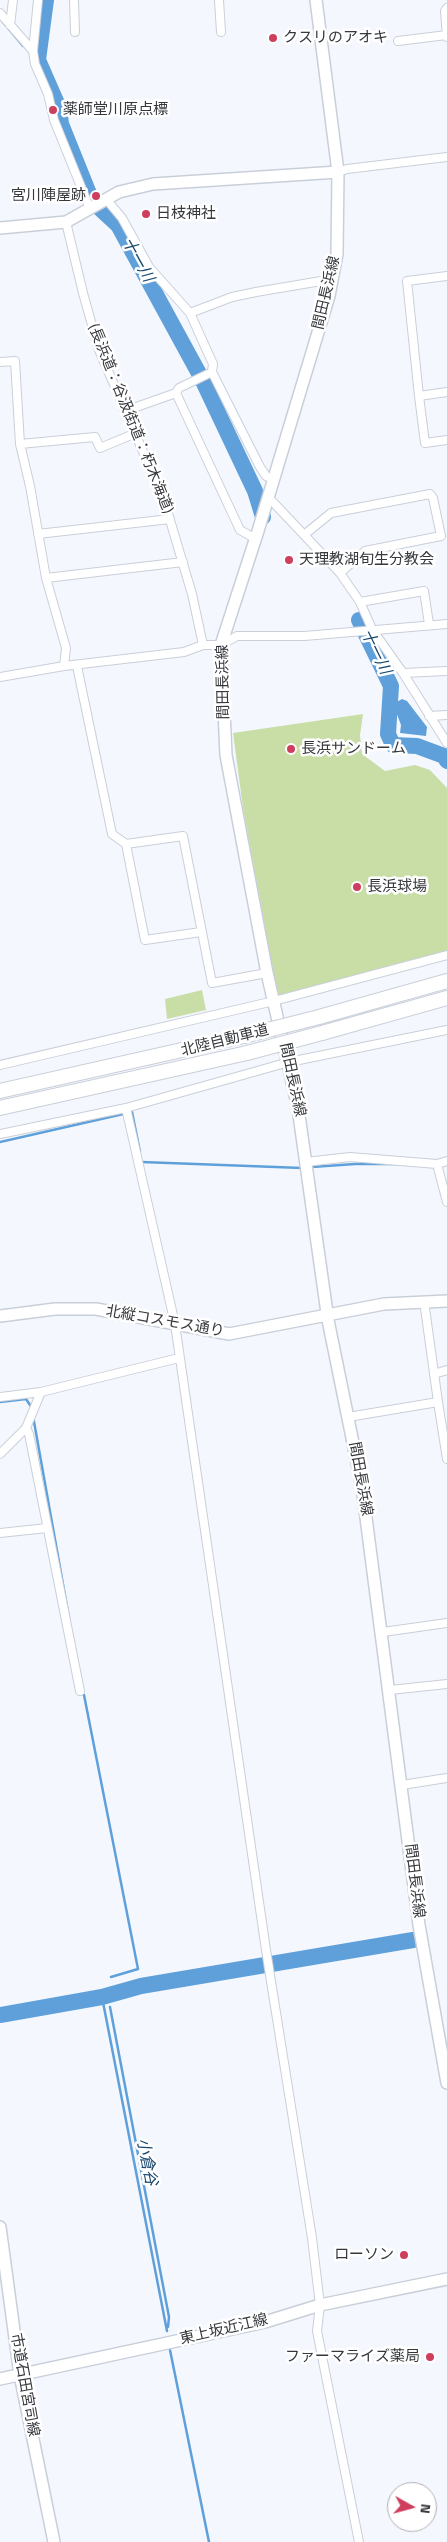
<!DOCTYPE html>
<html>
<head>
<meta charset="utf-8">
<style>
	body { margin:0 }
	#map { position:relative; width:447px; height:2542px; overflow:hidden; background:#f4f8fe; font-family:"Titillium Web",sans-serif }
	canvas { display:block }
	.north { position:absolute; left:387px; top:2482px; width:50px; height:50px; box-sizing:border-box; background:#fff; border:1px solid #afafb1; border-radius:50%; rotate:97deg; font-size:14px; font-weight:700; line-height:20px; text-align:center; color:#36383c }
	.north::after { content:''; display:block; margin:auto; width:18px; height:22px; background:#ce3e5d; clip-path:polygon(50% 0,100% 100%,50% 72%,0 100%) }
</style>
</head>
<body>
<div id="map">
<canvas width="447" height="2542"></canvas>
<div class="north">N</div>
</div>
<script>
const c = document.querySelector('canvas').getContext('2d');
c.lineJoin = 'round';
function fillPath(path, color) {
  c.fillStyle = color;
  c.fill(path, 'evenodd');
}
function toPath(rows) {
  const path = new Path2D();
  for (const r of rows) {
    path.moveTo(r[0], r[1]);
    for (let i = 2; i < r.length; i += 2) path.lineTo(r[i], r[i + 1]);
  }
  return path;
}
function strokePath(path, color, width, dash) {
  c.strokeStyle = color;
  c.lineWidth = width;
  c.lineCap = dash ? 'butt' : 'round';
  c.setLineDash(dash || []);
  c.stroke(path);
}
function drawText(font, color, halo, rows, align = 'center') {
  c.font = font + ' "Titillium Web","Noto Sans JP",sans-serif';
  c.lineWidth = 5;
  c.setLineDash([]);
  c.textBaseline = 'middle';
  c.strokeStyle = halo;
  c.fillStyle = color;
  for (const [text, x, y, turn = 0] of rows) {
    c.save();
    c.translate(x, y);
    c.rotate((+turn || 0) * Math.PI / 180);
    c.textAlign = isNaN(turn) ? turn : align;
    if (halo) c.strokeText(text, 0, 0);
    c.fillText(text, 0, 0);
    c.restore();
  }
}
fillPath(toPath([
	[363,714,360,735,362,754,385,771,415,765,430,770,447,788,447,956,279,1003,243,808,233,733],
	[202,990,206,1010,167,1019,165,999]
]), '#c9dea6');
fillPath(toPath([
	[402,699,407,701,427,727,426,736,400,733,401,725,395,709,395,703]
]), '#5fa0da');
strokePath(toPath([
	[3,22,23,46],
	[0,1142,132,1112,140,1152],
	[142,1162,302,1168],
	[312,1167,355,1164,398,1164],
	[0,1402,26,1399,32,1408],
	[33,1416,69,1618],
	[84,1695,138,1969,111,1977],
	[102,1997,167,2331],
	[110,2007,169,2317,168,2327],
	[170,2350,209,2542]
]), '#5fa0da', 2.5);
strokePath(toPath([
	[46,0,38,60,59,108,61,124,92,201,118,225,202,379,255,491,263,517],
	[359,620,391,686,388,734,393,745,417,746,444,756,447,761],
	[0,2015,102,1997,141,1986,413,1940]
]), '#5fa0da', 16);
const street = toPath([
	[74,0,75,32],
	[219,0,221,32],
	[447,8,445,11,447,37],
	[0,13,33,51,35,64,48,94,54,120,90,209],
	[10,25,13,0],
	[398,41,447,35],
	[33,51,38,0],
	[338,172,347,169,447,157],
	[106,199,122,218,149,267,190,313,213,364,212,372,260,467,266,476,274,480],
	[66,222,83,293,99,350,164,500,192,594,203,645],
	[447,276,407,281,419,396,447,392],
	[190,313,232,297,256,292,333,279],
	[0,362,15,361,20,444,30,486,46,578,66,648,64,666],
	[176,393,179,388,212,372],
	[419,396,425,443,447,440],
	[125,411,176,393,240,530,256,539],
	[20,444,95,437,100,448,136,433],
	[272,501,340,573,360,602,372,629,403,673,447,743],
	[38,534,170,519],
	[304,535,331,513,430,494,433,498,441,536,365,551,340,573],
	[46,578,183,562],
	[360,602,424,591,429,624],
	[77,666,112,834,126,844,145,940,201,932],
	[403,673,447,671],
	[0,677,64,666,184,652,203,645,221,645,237,636,304,636,447,624],
	[429,716,447,715],
	[126,844,183,836,212,983,267,973],
	[0,1065,274,1001,447,955],
	[126,1108,175,1324,266,1950,312,2238,320,2305,317,2331,359,2542],
	[0,1134,126,1108,289,1062,447,1030],
	[306,1162,350,1157,437,1164,447,1161],
	[437,1164,447,1202],
	[424,1301,438,1402],
	[434,1374,447,1370],
	[0,1397,41,1392,179,1358],
	[348,1417,438,1402,447,1459],
	[26,1428,29,1434,80,1691],
	[0,1454,26,1428,41,1392],
	[0,1533,47,1528],
	[383,1632,447,1623],
	[390,1690,447,1684],
	[402,1785,447,1778]
]);
const secondary = toPath([
	[316,0,338,172,337,254,329,296,258,531,221,645,226,755,267,973,298,1108,328,1320,362,1487,419,1925,447,2083],
	[0,228,66,222,119,192,153,184,338,172],
	[0,1316,55,1309,96,1309,229,1334,384,1304,447,1301],
	[0,2227,20,2375,54,2542],
	[0,2379,265,2322,320,2305,447,2279]
]);
const highway = toPath([
	[319,1017,447,981],
	[322,1033,447,998],
	[0,1091,244,1036],
	[0,1108,247,1053]
]);
strokePath(street, '#c9cfd9', 10);
strokePath(secondary, '#c9cfd9', 14);
strokePath(highway, '#c9cfd9', 16);
strokePath(street, '#fff', 8);
strokePath(secondary, '#fff', 11);
strokePath(highway, '#fff', 14);
const highwayBridge = toPath([
	[244,1036,319,1017],
	[247,1053,322,1033]
]);
strokePath(highwayBridge, '#c9cfd9', 16, []);
strokePath(highwayBridge, '#fff', 14);
for (const [x, y, r, color] of [
	[273,38,5,"#ce3e5d"],
	[53,110,5,"#ce3e5d"],
	[96,196,5,"#ce3e5d"],
	[146,214,5,"#ce3e5d"],
	[289,560,5,"#ce3e5d"],
	[291,749,5,"#ce3e5d"],
	[357,887,5,"#ce3e5d"],
	[404,2255,5,"#ce3e5d"],
	[430,2357,5,"#ce3e5d"]
]) {
  const dot = new Path2D();
  dot.arc(x, y, r, 0, 2 * Math.PI);
  c.fillStyle = color;
  c.fill(dot);
  strokePath(dot, '#fff', 2);
}
drawText('15px', '#36383c', '#fff', [
	["クスリのアオキ",283,38],
	["薬師堂川原点標",63,110],
	["宮川陣屋跡",86,196,"right"],
	["日枝神社",156,214],
	["天理教湖旬生分教会",299,560],
	["長浜サンドーム",301,749],
	["長浜球場",367,887],
	["ローソン",394,2255,"right"],
	["ファーマライズ薬局",420,2357,"right"]
], 'left');
drawText('15px', '#36383c', '#fff', [
	["間田長浜線",327,293,-77],
	["(長浜道：谷汲街道：朽木海道)",130,419,68],
	["間田長浜線",224,682,-91],
	["北陸自動車道",225,1041,-14],
	["間田長浜線",292,1080,78],
	["北縦コスモス通り",165,1322,10],
	["間田長浜線",360,1479,80],
	["間田長浜線",414,1881,83],
	["東上坂近江線",224,2330,-13],
	["市道石田宮司線",24,2385,80]
]);
drawText('italic 16px', '#16466d', '#fff', [
	["十一川",137,260,61],
	["十一川",375,652,64],
	["小倉谷",146,2162,79]
]);
</script>
</body>
</html>
